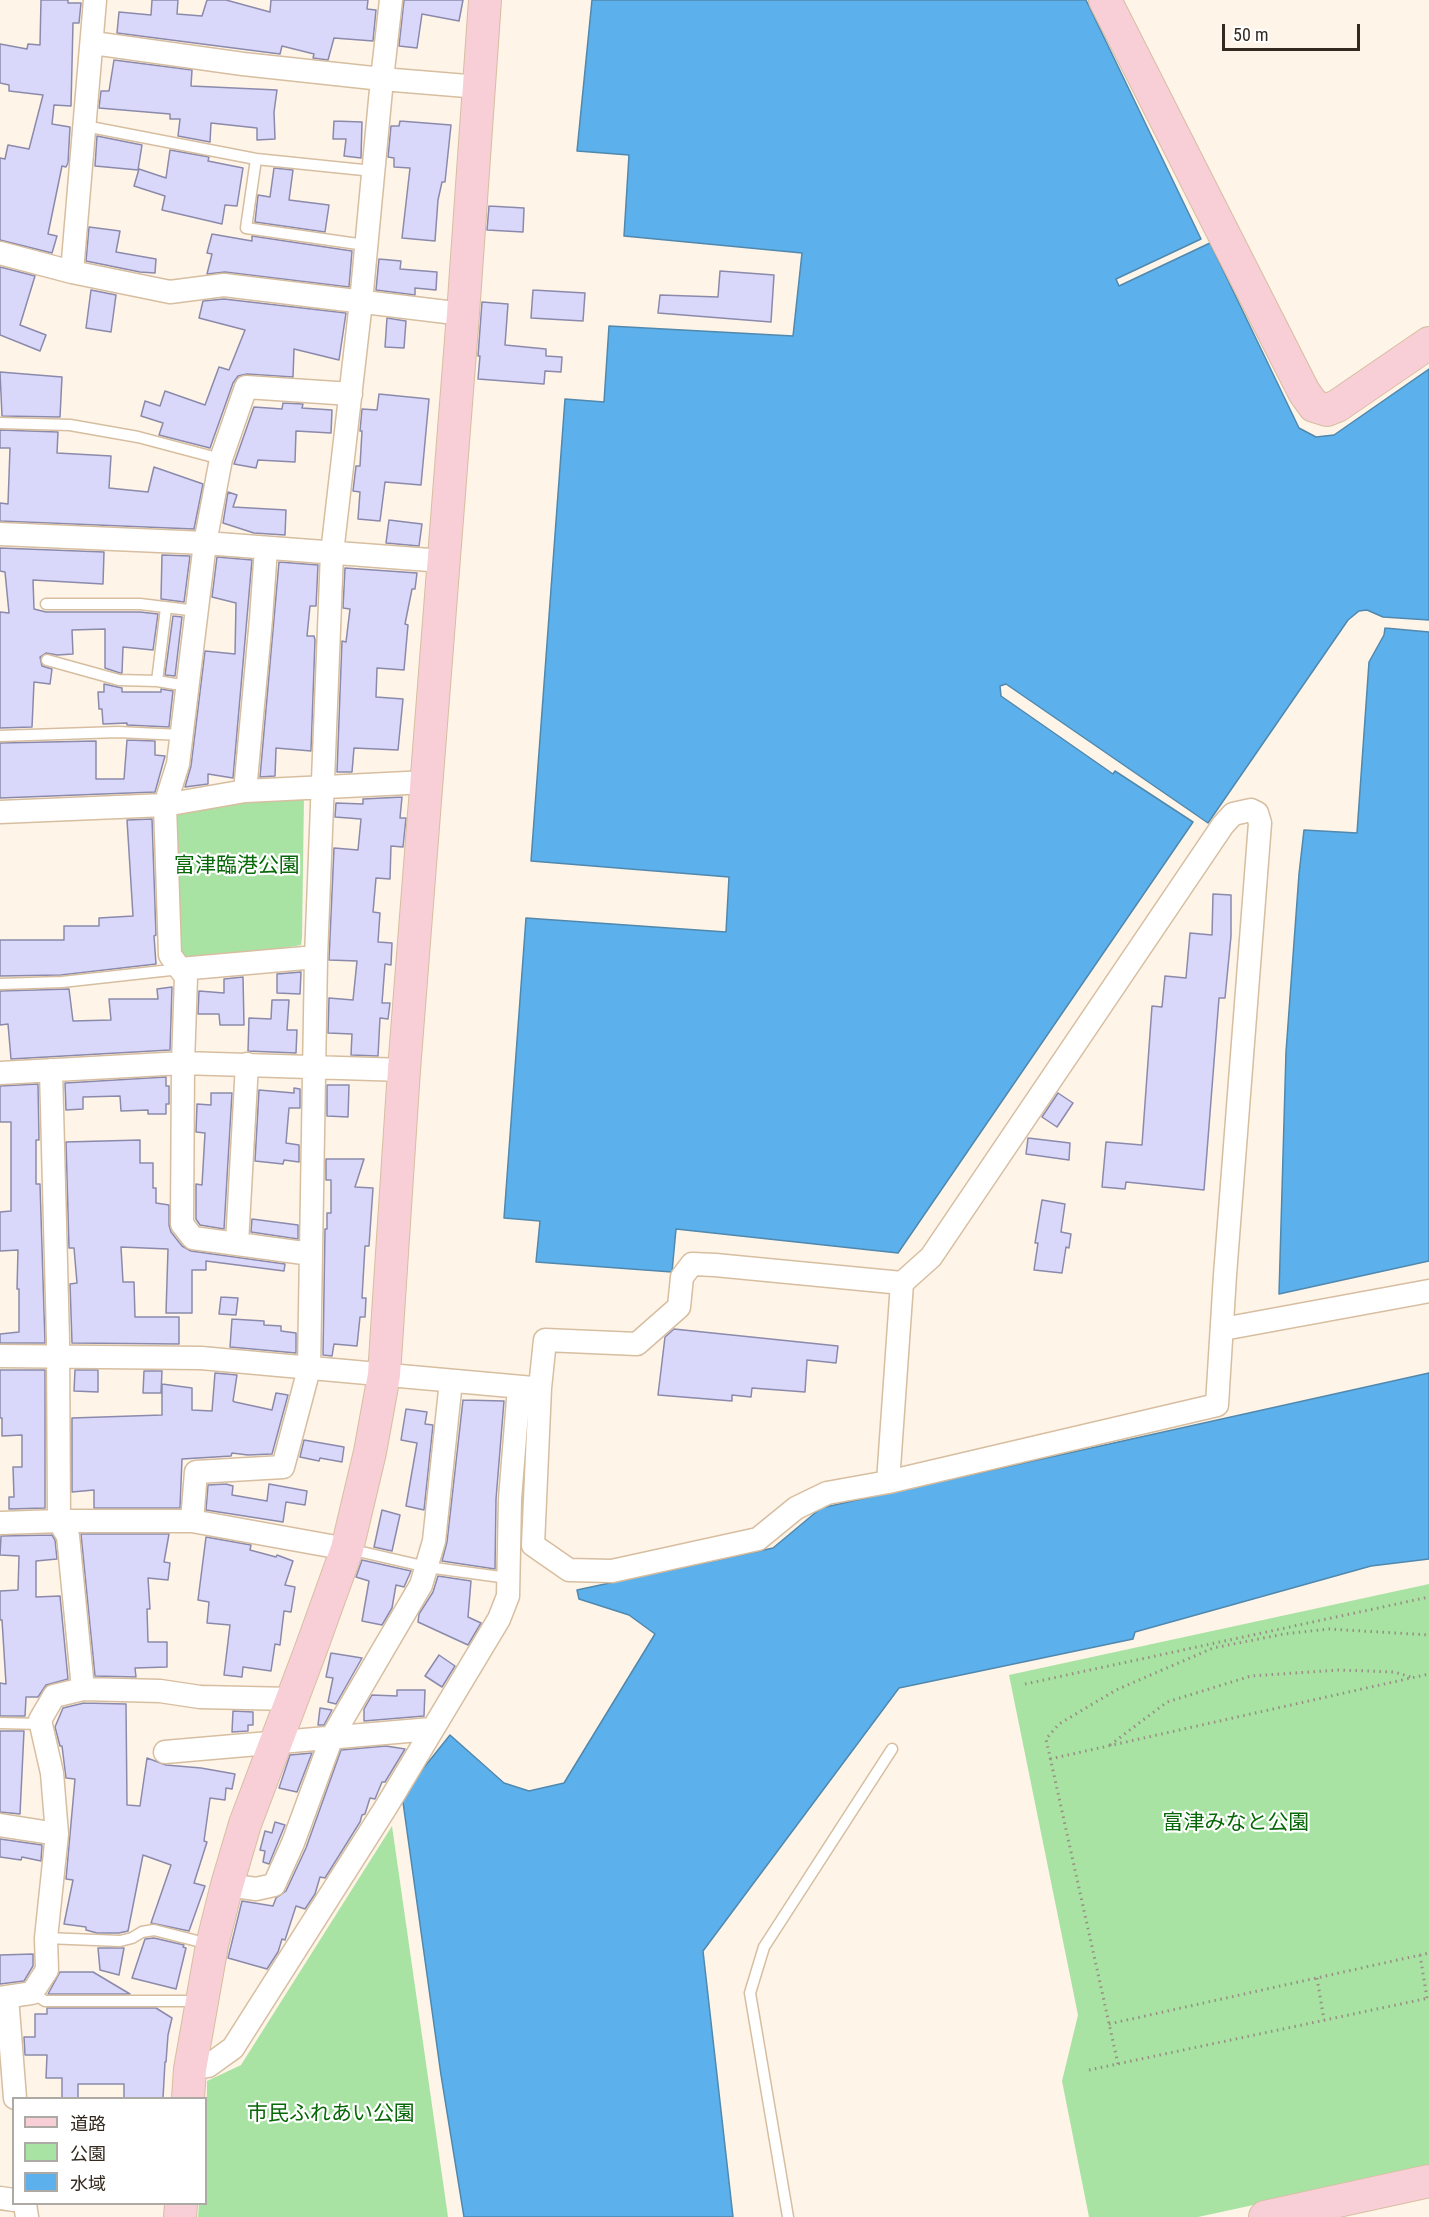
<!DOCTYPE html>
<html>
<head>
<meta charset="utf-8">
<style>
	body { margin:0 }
	#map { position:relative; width:1429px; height:2217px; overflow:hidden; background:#fef4e8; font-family:"Roboto Condensed","Noto Sans JP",sans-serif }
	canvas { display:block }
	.legend { position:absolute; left:12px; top:2097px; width:195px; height:108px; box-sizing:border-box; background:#fff; border:2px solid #ada9a5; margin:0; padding:8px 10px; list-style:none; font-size:18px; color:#33291e }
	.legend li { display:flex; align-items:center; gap:12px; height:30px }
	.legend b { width:30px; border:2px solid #ada9a5 }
	.scale { position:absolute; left:1222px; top:24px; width:138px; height:27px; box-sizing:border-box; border:3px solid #33291e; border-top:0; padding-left:8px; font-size:18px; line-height:21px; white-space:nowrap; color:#33291e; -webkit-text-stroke:4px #fff; paint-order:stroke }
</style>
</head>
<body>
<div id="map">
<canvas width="1429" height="2217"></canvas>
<ul class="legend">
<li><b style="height:8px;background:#f8ced7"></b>道路</li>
<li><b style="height:16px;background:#a8e3a3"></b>公園</li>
<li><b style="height:16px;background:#5cb1ec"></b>水域</li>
</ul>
<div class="scale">50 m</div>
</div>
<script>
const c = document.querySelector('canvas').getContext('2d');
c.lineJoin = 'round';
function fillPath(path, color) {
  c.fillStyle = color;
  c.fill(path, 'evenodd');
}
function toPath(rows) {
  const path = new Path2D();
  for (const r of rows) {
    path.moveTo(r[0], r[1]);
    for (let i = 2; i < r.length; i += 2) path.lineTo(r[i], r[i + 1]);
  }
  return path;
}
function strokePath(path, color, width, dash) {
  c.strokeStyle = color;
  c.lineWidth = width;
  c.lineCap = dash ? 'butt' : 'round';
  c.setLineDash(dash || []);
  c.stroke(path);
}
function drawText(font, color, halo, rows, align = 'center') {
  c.font = font + ' "Roboto Condensed","Noto Sans JP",sans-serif';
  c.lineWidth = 4.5;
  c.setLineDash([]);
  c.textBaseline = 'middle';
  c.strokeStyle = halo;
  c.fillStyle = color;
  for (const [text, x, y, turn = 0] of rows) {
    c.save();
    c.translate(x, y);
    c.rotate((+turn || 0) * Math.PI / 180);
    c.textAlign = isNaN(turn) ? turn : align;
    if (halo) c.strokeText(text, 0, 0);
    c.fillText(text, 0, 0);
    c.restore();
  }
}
fillPath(toPath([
	[304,796,302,938,301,945,187,964,175,954,175,808],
	[1429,1584,1429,2167,1198,2217,1089,2217,1062,2081,1078,2015,1009,1675],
	[392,1826,448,2217,198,2217,199,2204,206,2204,207,2081,241,2065]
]), '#a8e3a3');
const water = toPath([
	[592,0,1086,0,1201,239,1116,279,1119,286,1210,243,1299,428,1316,437,1334,435,1429,369,1429,620,1383,617,1367,610,1359,611,1348,620,1208,823,1006,684,1000,686,1001,696,1113,774,1115,771,1193,822,898,1253,676,1229,672,1272,536,1262,540,1221,504,1218,526,918,726,932,729,877,531,861,565,399,604,402,609,326,793,336,802,253,624,236,629,155,577,151,592,0],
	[1385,628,1429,632,1429,1261,1279,1294,1286,1052,1299,874,1304,830,1357,833,1369,662,1384,635,1385,628],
	[1429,1373,1429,1559,1371,1566,1135,1632,1133,1639,899,1688,703,1951,733,2217,464,2217,441,2075,402,1795,450,1735,504,1783,529,1791,564,1783,655,1634,629,1615,579,1599,577,1590,773,1548,821,1508,1429,1373]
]);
fillPath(water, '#5cb1ec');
strokePath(water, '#5088ae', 1.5);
const building = toPath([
	[41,0,68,0,68,3,81,3,79,23,73,23,71,106,54,105,52,124,70,127,68,163,66,167,62,166,48,234,57,236,52,253,0,240,0,158,5,159,8,145,29,149,43,95,9,91,9,85,0,83,0,44,27,49,28,44,40,45,41,0],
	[152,0,178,0,177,14,202,16,207,0,226,0,270,12,271,0,368,0,367,9,376,10,373,41,334,38,328,60,313,58,314,54,282,46,280,54,117,33,119,12,151,15,152,0],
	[404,0,463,0,459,21,422,14,417,48,399,46,404,0],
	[114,60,192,70,191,86,277,90,274,112,275,139,257,140,257,128,211,123,210,142,178,136,180,119,170,119,170,114,99,108,101,91,109,91,114,60],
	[334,121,362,122,361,158,344,156,346,139,333,139,334,121],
	[400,121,451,125,445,182,442,182,438,200,435,241,402,238,410,168,394,167,394,158,388,157,391,126,399,126,400,121],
	[97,136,142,145,138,170,95,166,97,136],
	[170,150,209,157,208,161,243,168,237,206,225,205,222,224,162,210,165,196,134,186,139,169,166,178,170,150],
	[274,168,293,170,289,200,329,205,325,232,255,222,258,195,270,197,274,168],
	[489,206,524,208,523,232,487,230,489,206],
	[89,227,120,231,116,252,156,259,155,273,140,272,86,261,89,227],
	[212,234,252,241,252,236,352,251,349,287,225,272,207,274,212,254,207,253,212,234],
	[379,259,401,261,400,269,437,272,436,290,415,288,415,295,376,290,379,259],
	[0,267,35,276,20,325,46,335,40,351,0,335,0,267],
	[720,271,774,275,771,322,658,313,660,295,718,297,720,271],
	[91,290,116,295,111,332,86,328,91,290],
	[533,290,585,293,583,321,531,318,533,290],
	[224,299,346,313,339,360,294,349,293,377,247,374,238,376,233,383,210,448,159,435,163,423,141,416,145,401,160,406,165,391,205,405,219,367,229,370,245,330,199,318,203,301,224,299],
	[482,302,508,304,505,345,546,349,546,356,562,357,561,372,545,371,544,384,478,379,480,356,478,356,482,302],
	[387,318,406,321,404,348,385,347,387,318],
	[0,372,62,377,60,417,2,416,0,372],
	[379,394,429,399,421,485,385,482,380,521,358,519,360,492,353,491,356,466,360,466,362,431,360,431,362,409,377,410,379,394],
	[283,403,303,404,302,408,332,410,331,433,296,431,295,462,258,460,256,468,234,464,254,407,282,409,283,403],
	[0,430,58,432,57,453,111,456,109,488,148,492,154,467,203,484,194,529,0,521,0,503,8,504,10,448,0,448,0,430],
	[228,492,237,495,233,507,286,510,285,535,254,533,223,523,228,492],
	[389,520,422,524,419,546,386,543,389,520],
	[0,548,104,552,103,584,33,580,34,609,46,612,140,612,158,614,153,650,123,647,122,673,120,673,105,668,105,629,72,630,73,654,57,655,46,653,40,657,42,666,52,669,50,684,34,682,32,727,0,728,0,612,9,613,5,572,0,571,0,548],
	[162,555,190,556,184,602,161,599,162,555],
	[217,557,252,560,233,778,208,774,208,784,185,787,191,766,205,651,235,654,236,603,212,597,217,557],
	[279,562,318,565,316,606,310,606,307,636,314,636,315,640,311,751,276,748,275,776,260,777,279,562],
	[345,568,417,573,415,589,412,589,405,624,408,625,404,670,377,668,376,697,403,699,398,750,354,748,352,772,337,772,342,641,346,642,350,609,343,608,345,568],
	[173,616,182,617,175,676,165,675,173,616],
	[104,684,122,688,122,692,161,692,161,689,173,691,169,727,127,725,127,723,103,724,102,709,99,709,98,692,104,692,104,684],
	[127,740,155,741,155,755,165,756,155,792,0,798,0,743,96,741,96,779,124,779,127,740],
	[402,797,400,818,406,818,403,847,391,846,390,879,376,878,373,912,380,913,378,942,392,943,391,965,385,964,382,1003,390,1003,388,1019,380,1018,378,1056,351,1055,352,1034,328,1033,329,998,353,1000,357,961,329,960,334,848,358,850,361,819,335,817,336,803,363,804,363,799,402,797],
	[152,819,156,935,154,936,156,964,61,975,0,976,0,940,64,940,64,926,99,926,99,918,133,916,127,820,152,819],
	[1213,894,1231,895,1231,936,1225,998,1219,998,1204,1190,1126,1182,1125,1189,1102,1187,1106,1142,1142,1145,1152,1006,1162,1007,1165,976,1186,978,1190,933,1212,935,1213,894],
	[301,972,300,994,277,993,277,974,301,972],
	[243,977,244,1025,220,1025,219,1014,198,1014,199,991,224,993,224,979,243,977],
	[172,987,170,1050,11,1059,8,1024,0,1025,0,991,69,989,73,1021,111,1020,109,999,158,999,157,989,172,987],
	[272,1000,289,1000,287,1030,297,1030,296,1053,248,1051,249,1018,271,1019,272,1000],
	[166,1077,166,1086,169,1086,169,1104,166,1104,166,1114,148,1114,148,1110,121,1111,120,1096,83,1097,83,1109,66,1110,65,1083,166,1077],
	[38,1084,39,1140,36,1140,36,1184,40,1184,45,1343,0,1343,0,1334,19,1332,19,1289,17,1289,18,1250,0,1251,0,1212,11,1211,11,1122,0,1122,0,1086,38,1084],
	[327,1085,349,1085,348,1117,327,1116,327,1085],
	[294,1088,300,1089,300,1108,289,1108,286,1143,299,1145,299,1162,284,1160,283,1164,255,1161,259,1090,294,1093,294,1088],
	[211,1093,232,1093,224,1229,200,1225,196,1219,196,1184,202,1185,205,1133,196,1132,197,1104,211,1105,211,1093],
	[1058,1093,1073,1103,1057,1127,1042,1117,1058,1093],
	[1028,1138,1070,1143,1069,1160,1026,1154,1028,1138],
	[140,1140,140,1163,153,1163,153,1188,156,1188,156,1203,169,1205,169,1225,171,1232,182,1246,191,1251,285,1264,284,1271,206,1261,206,1270,192,1270,192,1313,166,1313,168,1249,121,1247,123,1282,134,1282,135,1317,179,1317,179,1344,72,1343,70,1284,77,1283,74,1248,69,1248,66,1142,140,1140],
	[326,1159,364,1159,355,1187,373,1188,369,1246,365,1246,362,1298,366,1298,365,1317,360,1317,357,1346,334,1344,332,1356,323,1355,325,1229,327,1229,327,1213,331,1213,331,1180,326,1180,326,1159],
	[1042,1200,1065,1204,1061,1232,1071,1234,1069,1248,1066,1247,1062,1273,1034,1270,1038,1243,1035,1243,1042,1200],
	[252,1219,298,1225,298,1239,251,1232,252,1219],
	[221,1297,238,1298,236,1315,219,1314,221,1297],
	[232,1319,264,1321,264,1325,281,1326,281,1331,296,1333,296,1353,230,1347,232,1319],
	[674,1329,838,1346,836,1363,807,1360,805,1392,752,1388,751,1397,732,1395,732,1401,658,1395,665,1337,674,1329],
	[0,1370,45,1370,45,1508,9,1509,9,1497,14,1497,13,1467,22,1467,22,1435,2,1436,2,1418,0,1418,0,1370],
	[75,1370,98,1370,98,1392,74,1391,75,1370],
	[144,1371,162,1371,161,1393,143,1393,144,1371],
	[215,1373,237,1375,233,1401,235,1402,272,1410,276,1393,288,1395,272,1454,248,1455,232,1453,231,1456,182,1459,180,1508,94,1508,94,1490,72,1492,72,1418,162,1415,162,1384,192,1388,192,1410,212,1411,215,1373],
	[463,1400,504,1401,496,1499,495,1569,442,1561,447,1542,463,1400],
	[406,1409,427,1412,425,1424,433,1425,424,1510,406,1506,417,1443,401,1440,406,1409],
	[304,1440,344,1447,342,1462,320,1458,319,1461,300,1457,304,1440],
	[226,1484,233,1486,232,1495,267,1501,269,1484,307,1491,305,1505,286,1502,283,1522,206,1510,208,1485,226,1484],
	[382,1510,400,1515,392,1551,374,1547,382,1510],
	[81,1534,169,1534,164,1562,170,1563,168,1580,148,1578,150,1609,147,1609,148,1642,167,1642,167,1667,135,1668,136,1677,95,1676,81,1534],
	[52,1535,55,1540,57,1559,36,1561,36,1597,60,1596,68,1679,46,1685,38,1697,26,1697,25,1716,0,1716,0,1683,6,1684,2,1620,0,1620,0,1591,18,1590,19,1556,0,1555,1,1536,52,1535],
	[206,1537,251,1545,250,1550,276,1557,277,1555,293,1561,285,1585,295,1587,291,1612,284,1611,280,1645,275,1644,271,1671,243,1667,242,1677,224,1675,230,1625,207,1623,209,1602,198,1600,206,1537],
	[362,1560,411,1571,404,1587,396,1585,392,1608,382,1625,362,1621,369,1581,356,1577,362,1560],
	[438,1576,471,1581,468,1617,481,1623,468,1645,418,1622,419,1614,433,1592,438,1576],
	[331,1653,362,1658,336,1704,328,1702,333,1678,326,1677,331,1653],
	[439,1655,455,1666,442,1687,425,1676,439,1655],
	[397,1690,425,1690,424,1716,364,1721,364,1709,372,1695,397,1696,397,1690],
	[84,1703,126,1704,127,1805,140,1806,147,1758,166,1765,201,1768,235,1774,232,1789,226,1788,225,1800,210,1798,204,1841,207,1842,194,1883,205,1886,189,1931,151,1923,171,1865,143,1855,128,1931,119,1933,97,1933,86,1930,86,1927,64,1924,73,1880,66,1879,75,1779,66,1778,62,1746,60,1746,55,1727,63,1708,84,1703],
	[320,1708,332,1710,324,1725,318,1725,320,1708],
	[233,1711,253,1712,253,1725,248,1725,248,1731,232,1732,233,1711],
	[0,1731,24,1731,20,1814,0,1812,0,1731],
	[386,1746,405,1749,385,1782,382,1782,375,1799,370,1798,365,1814,362,1815,360,1822,325,1878,320,1877,315,1894,305,1909,296,1906,285,1940,282,1939,278,1952,267,1969,228,1958,242,1901,273,1906,276,1898,286,1891,306,1848,341,1750,386,1746],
	[312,1753,297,1792,279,1788,290,1755,312,1753],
	[275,1822,285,1825,269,1864,263,1862,265,1851,260,1850,265,1831,272,1833,275,1822],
	[0,1839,42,1845,41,1861,22,1857,21,1860,0,1857,0,1839],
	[154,1938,184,1945,183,1947,186,1948,176,1989,132,1978,145,1939,154,1938],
	[98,1948,124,1948,119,1975,100,1970,98,1948],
	[33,1954,33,1966,24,1981,0,1984,0,1955,33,1954],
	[60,1972,93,1972,130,1994,48,1994,60,1972],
	[47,2008,156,2008,172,2018,168,2035,166,2062,165,2062,163,2098,124,2098,124,2084,78,2084,78,2098,62,2098,62,2078,46,2078,47,2055,25,2055,24,2037,35,2037,35,2014,47,2014,47,2008]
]);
fillPath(building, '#d9d8fa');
strokePath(building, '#8b8aab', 1.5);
const lane = toPath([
	[85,126,256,159,373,171],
	[256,159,246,228,365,245],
	[0,423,70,425,138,437,221,459],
	[46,604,140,604,197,611],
	[47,660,119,680,157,681,187,686],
	[157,681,166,608],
	[0,736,118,732,181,735],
	[0,984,62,982,180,969],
	[349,1549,427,1567,508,1578],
	[0,1723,41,1724],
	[46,1938,120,1941,132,1938,142,1932,154,1930,209,1944],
	[32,1993,45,2001,199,2001],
	[788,2217,750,1993,764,1947,892,1749]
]);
const street = toPath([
	[93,43,243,64,382,79,479,87],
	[0,253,72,272,170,292,224,285,463,314],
	[72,272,95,0],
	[0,534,205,543,443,561],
	[245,791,261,619,266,548],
	[0,812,165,805,245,791,427,782],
	[180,969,316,957],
	[0,1073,183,1063,404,1070],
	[237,1243,247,1064],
	[311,1254,193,1238,182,1224,183,1063,186,977,170,955,165,805,178,764,205,543,221,459,246,387,351,394],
	[1223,1329,1429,1291],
	[0,1356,201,1358,533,1388],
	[888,1482,902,1283,931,1257,1223,825,1233,814,1251,810,1257,813,1260,823,1225,1275,1217,1405,888,1482,827,1493,796,1508,758,1539,612,1571,569,1570,533,1545,540,1388,545,1340,637,1344,679,1307,682,1277,692,1264,715,1265,902,1283],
	[192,1521,196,1472,283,1467,309,1369,316,957,332,553,361,302,382,79,391,0],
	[0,1523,59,1521,192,1521,347,1549],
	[83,1689,160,1691,200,1697,292,1699],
	[165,1752,431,1729],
	[0,1825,57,1834],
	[227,1885,256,1889,274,1885,293,1843,332,1737,421,1585,434,1541,451,1381],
	[7,1997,15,2098],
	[0,1998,32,1993,47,1970,46,1938,57,1834,52,1773,40,1720,54,1696,83,1689,68,1536,59,1521,58,1340,51,1070],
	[190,2069,208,2066,233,2048,386,1807,499,1619,508,1596,510,1499,519,1387],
	[0,2198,14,2200],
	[25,2204,27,2217]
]);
const secondary = toPath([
	[1105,0,1304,392,1314,406,1327,410,1337,406,1429,343],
	[188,2098,190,2069,212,1945,227,1885,245,1824,311,1649,347,1549,370,1452,384,1375,404,1070,463,314,485,0],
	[180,2217,181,2204],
	[1265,2217,1429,2181]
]);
strokePath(lane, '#d7bea0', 13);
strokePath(street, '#d7bea0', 25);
strokePath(secondary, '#d7bea0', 34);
strokePath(toPath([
	[1025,1684,1429,1597],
	[1110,1745,1167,1702,1251,1676,1339,1670,1394,1672,1411,1677],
	[1050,1759,1429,1674],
	[1420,1955,1427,1998],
	[1317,1978,1324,2020],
	[1109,2024,1429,1953],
	[1118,2064,1046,1739,1059,1724,1116,1690,1213,1648,1284,1634,1329,1629,1429,1635],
	[1089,2070,1429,1998]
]), '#988e83', 3, [1.5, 4.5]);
strokePath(lane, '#fff', 10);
strokePath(street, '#fff', 22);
strokePath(secondary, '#f8ced7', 32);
drawText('21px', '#066807', '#fff', [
	["富津臨港公園",237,867],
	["富津みなと公園",1236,1824],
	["市民ふれあい公園",331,2115]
]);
</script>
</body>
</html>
